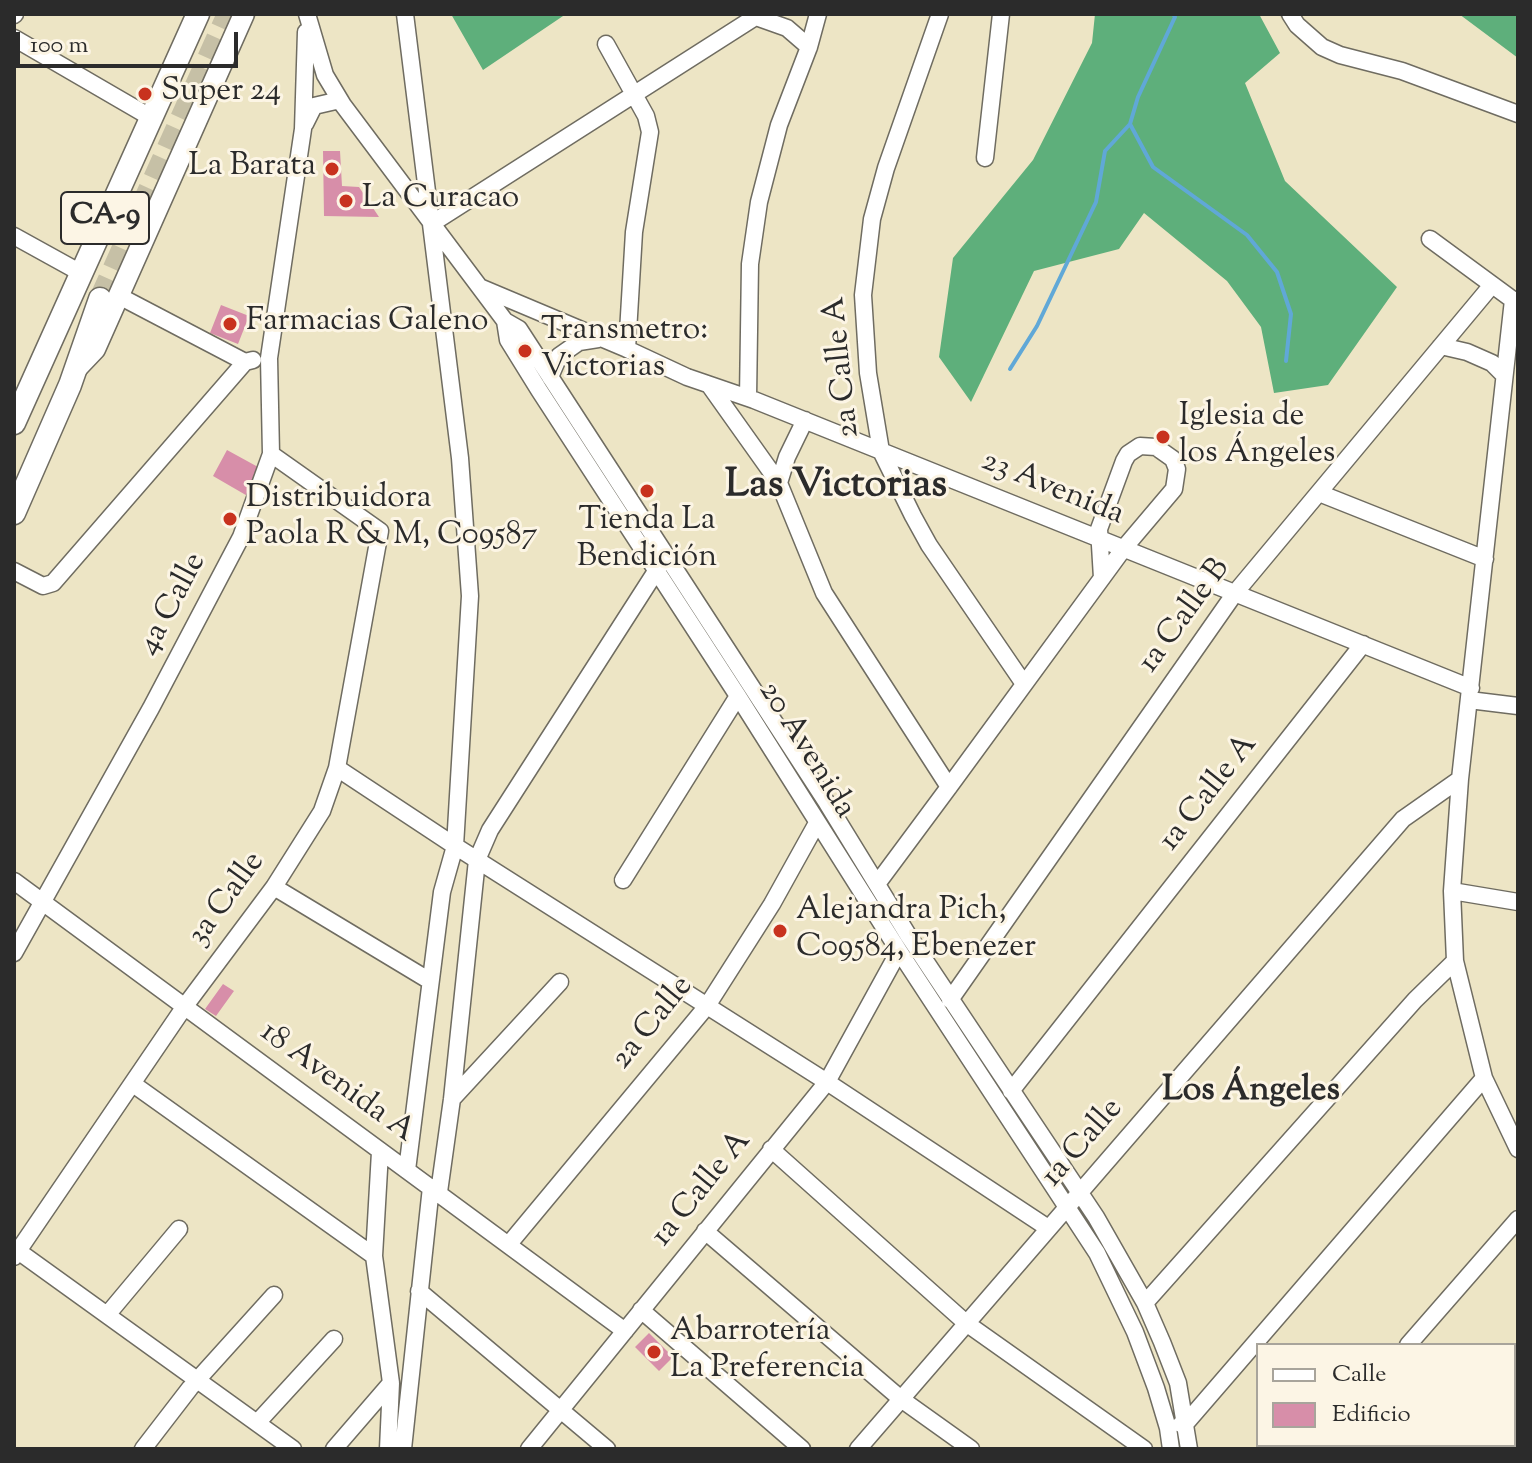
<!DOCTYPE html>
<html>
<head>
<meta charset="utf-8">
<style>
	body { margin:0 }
	#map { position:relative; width:1532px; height:1463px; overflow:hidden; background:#ede5c5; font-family:"Sorts Mill Goudy",serif }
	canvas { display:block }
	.frame { position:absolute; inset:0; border:16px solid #2b2b2b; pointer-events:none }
	.legend { position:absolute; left:1256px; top:1343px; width:260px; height:104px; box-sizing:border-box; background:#fcf5e5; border:2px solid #a8a49b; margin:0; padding:10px 14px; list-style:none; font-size:24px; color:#2b2b2b }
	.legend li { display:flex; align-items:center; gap:16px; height:40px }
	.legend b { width:40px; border:2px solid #a8a49b }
	.scale { position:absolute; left:16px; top:32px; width:222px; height:36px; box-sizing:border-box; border:4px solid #2b2b2b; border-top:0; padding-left:10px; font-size:24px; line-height:28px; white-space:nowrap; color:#2b2b2b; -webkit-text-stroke:6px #fcf5e5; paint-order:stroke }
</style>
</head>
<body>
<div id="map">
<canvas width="1532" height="1463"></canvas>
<div class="frame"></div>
<ul class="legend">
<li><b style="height:10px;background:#fff"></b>Calle</li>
<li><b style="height:22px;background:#d78ea9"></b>Edificio</li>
</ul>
<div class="scale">100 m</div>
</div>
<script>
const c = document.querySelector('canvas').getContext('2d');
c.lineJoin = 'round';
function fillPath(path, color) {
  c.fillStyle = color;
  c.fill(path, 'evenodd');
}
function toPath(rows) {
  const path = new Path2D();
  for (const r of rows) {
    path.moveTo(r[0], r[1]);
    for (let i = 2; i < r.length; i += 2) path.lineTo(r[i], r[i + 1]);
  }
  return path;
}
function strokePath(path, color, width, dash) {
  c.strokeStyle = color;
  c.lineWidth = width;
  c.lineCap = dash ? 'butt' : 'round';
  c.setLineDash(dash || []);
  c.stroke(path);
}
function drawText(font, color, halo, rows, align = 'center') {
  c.font = font + ' "Sorts Mill Goudy",serif';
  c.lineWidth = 6;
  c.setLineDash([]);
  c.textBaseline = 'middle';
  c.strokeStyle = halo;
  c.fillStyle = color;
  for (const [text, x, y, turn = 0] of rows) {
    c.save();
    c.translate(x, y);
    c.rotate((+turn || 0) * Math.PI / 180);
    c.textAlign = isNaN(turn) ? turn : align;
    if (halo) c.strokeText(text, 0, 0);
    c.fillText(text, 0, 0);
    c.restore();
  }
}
fillPath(toPath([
	[451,14,566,14,483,70],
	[1095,14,1259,14,1280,53,1245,83,1285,181,1397,287,1328,385,1274,393,1261,327,1227,281,1144,213,1119,249,1034,271,971,402,939,357,953,258,1033,160,1092,43],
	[1459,14,1518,14,1518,58]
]), '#5eaf7b');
strokePath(toPath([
	[1173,14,1175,17,1138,97,1130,124,1153,167,1247,235,1277,272,1291,314,1286,361],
	[1010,369,1037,326,1096,202,1105,151,1130,124]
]), '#60a8d7', 4);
fillPath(toPath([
	[323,151,340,151,342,186,359,187,379,217,324,216],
	[221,305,249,316,238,344,210,333],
	[227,450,258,467,251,498,213,476],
	[223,984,234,991,216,1016,205,1009],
	[649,1333,673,1357,659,1371,635,1347]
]), '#d78ea9');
strokePath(toPath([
	[100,299,228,14]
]), '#c6c0a6', 22, [22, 11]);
const minor = toPath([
	[307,14,325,75,343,105,505,321,519,329,827,803,908,935,1096,1217,1145,1303,1162,1342,1178,1383,1189,1449],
	[405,14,460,458,470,596,455,846,442,892,407,1170],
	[940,14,886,168,872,219,863,295,868,373,881,451,913,516,929,545,1024,684],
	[1290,14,1297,25,1322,47,1340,55,1402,71,1518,114],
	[14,15,15,14],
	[756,17,787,28,809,47],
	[14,38,150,117],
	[606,44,646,116,650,132,634,232,627,349],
	[305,124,314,106,340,100],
	[985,158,1001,14],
	[431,224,760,14],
	[14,236,81,273],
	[1430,239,1513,300,1460,779,1452,891,1455,961,1484,1078,1518,1149],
	[482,288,627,349,687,377,754,400,1471,688],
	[119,296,245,362,253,360],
	[505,321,508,340,539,390,738,696,899,951,1097,1253,1135,1332,1156,1388,1168,1428,1171,1449],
	[1441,346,1467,352,1492,363,1504,375],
	[550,377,559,356,579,342,598,339],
	[710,386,779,483,824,593,949,787],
	[748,398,750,264,759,202,779,125,809,47,818,14],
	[779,483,787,457,805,420],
	[1319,493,1485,559],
	[14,571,43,586,53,583,245,362],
	[1469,700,1518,706],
	[337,768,455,846,827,1082,1048,1228],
	[623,880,738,696],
	[14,881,625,1331],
	[877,884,949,787,1124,548,1174,489,1177,469,1173,459,1156,447,1140,446,1128,454,1124,461,1099,529,1102,578],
	[274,887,430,981],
	[1452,891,1518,902],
	[14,953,151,708,241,537,271,454,269,358,303,129,306,32],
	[950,1000,1235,593,1492,285],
	[133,1084,374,1256],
	[1011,1091,1363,644],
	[452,1099,560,982],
	[771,1149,966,1323,1144,1449],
	[439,1192,452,1099,477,860,490,830,660,565],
	[705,1231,901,1399,971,1449],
	[509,1244,707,1006,772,904,817,823],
	[18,1251,293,1449],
	[14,1257,185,1006,274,887,322,811,337,768,380,531,271,454],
	[419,1291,607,1449],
	[1145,1303,1415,1000,1455,961],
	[641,1310,802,1449],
	[107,1315,179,1229],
	[1408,1345,1518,1219],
	[257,1423,334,1339],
	[1181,1424,1186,1423,1484,1078],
	[1370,1445,1375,1449],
	[143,1449,190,1388,274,1295],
	[334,1449,391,1383,374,1256,380,1152],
	[388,1449,391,1383],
	[403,1449,431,1187],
	[529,1449,827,1082,899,951],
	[858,1449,1403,819,1460,779],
	[1318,1449,1321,1445]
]);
const major = toPath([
	[75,370,95,349,244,14]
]);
const highway = toPath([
	[14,423,198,14],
	[14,513,70,385,100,299]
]);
strokePath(minor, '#6f6c61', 19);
strokePath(major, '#6f6c61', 23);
strokePath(highway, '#6f6c61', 25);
strokePath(minor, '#fff', 16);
strokePath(major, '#fff', 20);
strokePath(highway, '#fff', 22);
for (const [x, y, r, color] of [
	[145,94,8,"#c8321e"],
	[332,169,8,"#c8321e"],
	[346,201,8,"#c8321e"],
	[230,324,8,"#c8321e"],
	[525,351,8,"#c8321e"],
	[1163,437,8,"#c8321e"],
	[647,491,8,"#c8321e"],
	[230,519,8,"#c8321e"],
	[780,931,8,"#c8321e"],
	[654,1352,8,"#c8321e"]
]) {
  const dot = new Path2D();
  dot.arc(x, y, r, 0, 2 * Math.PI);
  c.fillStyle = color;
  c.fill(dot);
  strokePath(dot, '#fcf5e5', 3);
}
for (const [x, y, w] of [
	[105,218,88]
]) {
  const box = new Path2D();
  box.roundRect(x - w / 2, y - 26, w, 52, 6);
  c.fillStyle = '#fcf5e5';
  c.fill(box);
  strokePath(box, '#2b2b2b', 2);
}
drawText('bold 30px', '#2b2b2b', null, [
	["CA-9",105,218]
]);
drawText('32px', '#2b2b2b', '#fcf5e5', [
	["Super 24",161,94],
	["La Barata",316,169,"right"],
	["La Curacao",362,201],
	["Farmacias Galeno",246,324],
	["Transmetro:",541,333],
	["Victorias",541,370],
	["Iglesia de",1179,419],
	["los Ángeles",1179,456],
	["Distribuidora",246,501],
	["Paola R & M, C09587",246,538],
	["Tienda La",647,523,"center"],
	["Bendición",647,560,"center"],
	["Alejandra Pich,",796,913],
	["C09584, Ebenezer",796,950],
	["Abarrotería",670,1334],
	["La Preferencia",670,1371]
], 'left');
drawText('32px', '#2b2b2b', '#fcf5e5', [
	["2a Calle A",844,367,-96],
	["23 Avenida",1052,490,22],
	["4a Calle",174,605,-62],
	["1a Calle B",1186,617,-54],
	["20 Avenida",805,751,58],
	["1a Calle A",1210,794,-52],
	["3a Calle",228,900,-54],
	["2a Calle",654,1024,-51],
	["18 Avenida A",336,1084,36],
	["1a Calle",1084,1144,-49],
	["1a Calle A",703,1190,-51]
]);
drawText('bold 34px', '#2b2b2b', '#fcf5e5', [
	["Los Ángeles",1251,1093]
]);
drawText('bold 40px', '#2b2b2b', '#fcf5e5', [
	["Las Victorias",836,488]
]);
</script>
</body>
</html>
